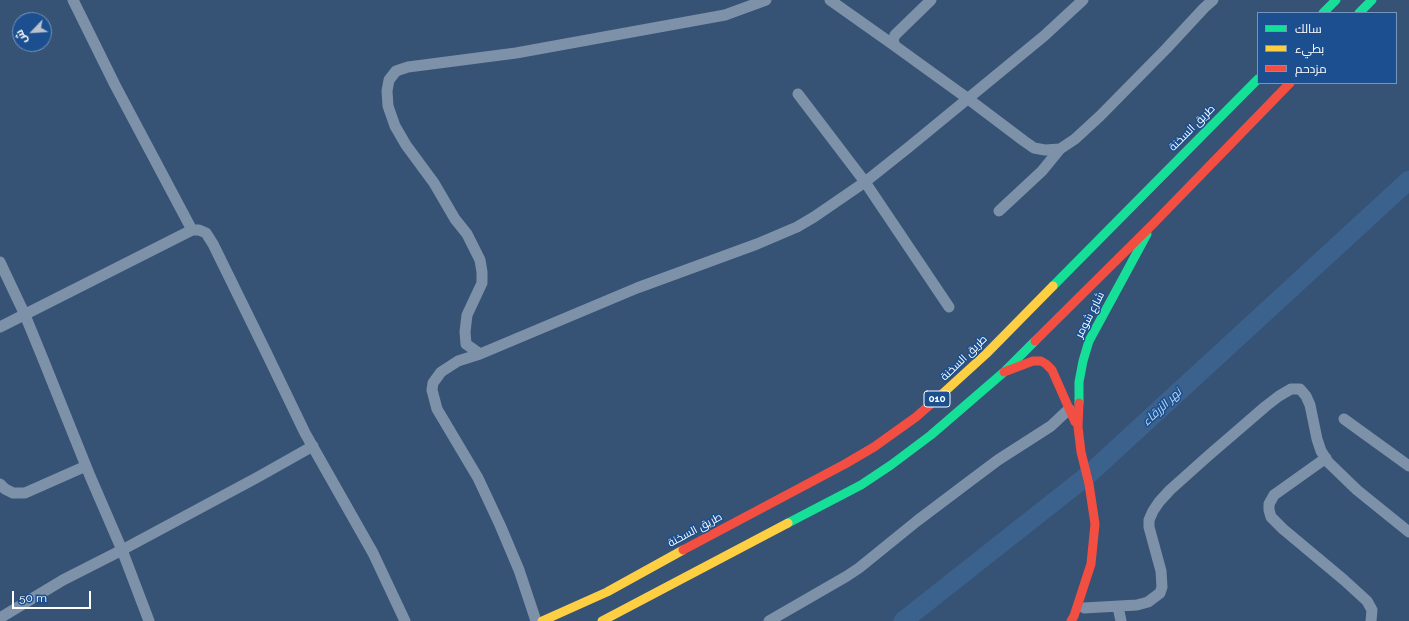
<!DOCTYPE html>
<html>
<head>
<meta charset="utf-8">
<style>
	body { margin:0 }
	#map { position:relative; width:1409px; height:621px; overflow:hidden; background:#365274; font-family:Raleway,Cairo,sans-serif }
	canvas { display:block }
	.legend { position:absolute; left:1257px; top:12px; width:140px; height:72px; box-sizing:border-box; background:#1b4f8f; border:1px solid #7695bc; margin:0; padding:5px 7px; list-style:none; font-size:12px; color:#fff }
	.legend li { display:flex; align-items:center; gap:8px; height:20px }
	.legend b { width:20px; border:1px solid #7695bc }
	.north { position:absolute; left:12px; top:12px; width:40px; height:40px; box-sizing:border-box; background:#1b4f8f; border:1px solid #7695bc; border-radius:50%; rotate:245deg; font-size:11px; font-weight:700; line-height:16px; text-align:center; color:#fff }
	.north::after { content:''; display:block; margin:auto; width:14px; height:18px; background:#b9c2ce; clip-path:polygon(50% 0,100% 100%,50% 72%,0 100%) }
	.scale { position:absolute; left:12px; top:591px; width:79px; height:18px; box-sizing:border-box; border:2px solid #fff; border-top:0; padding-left:5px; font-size:12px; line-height:14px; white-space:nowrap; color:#fff; -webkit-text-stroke:3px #1b4f8f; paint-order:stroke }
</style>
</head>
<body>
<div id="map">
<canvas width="1409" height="621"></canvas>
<ul class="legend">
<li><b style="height:5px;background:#16e098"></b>سالك</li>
<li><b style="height:5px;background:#ffcf43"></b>بطيء</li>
<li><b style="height:5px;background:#f24e42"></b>مزدحم</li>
</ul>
<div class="north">ش</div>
<div class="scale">50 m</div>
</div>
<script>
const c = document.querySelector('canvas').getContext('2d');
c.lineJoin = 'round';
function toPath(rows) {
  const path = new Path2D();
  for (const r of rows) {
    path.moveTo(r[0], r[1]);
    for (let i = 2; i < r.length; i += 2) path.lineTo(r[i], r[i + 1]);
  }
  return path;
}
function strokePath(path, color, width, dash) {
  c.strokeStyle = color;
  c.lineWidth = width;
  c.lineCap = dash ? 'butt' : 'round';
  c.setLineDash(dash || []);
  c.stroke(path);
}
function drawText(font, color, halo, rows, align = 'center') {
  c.font = font + ' Raleway,Cairo,sans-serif';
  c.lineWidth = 3;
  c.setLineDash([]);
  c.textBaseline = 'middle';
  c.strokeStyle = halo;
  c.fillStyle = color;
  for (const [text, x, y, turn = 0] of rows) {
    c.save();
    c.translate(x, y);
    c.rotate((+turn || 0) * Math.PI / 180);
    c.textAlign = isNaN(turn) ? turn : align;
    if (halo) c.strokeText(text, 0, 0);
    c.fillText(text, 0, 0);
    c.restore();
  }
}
strokePath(toPath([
	[903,621,1088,475,1409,180]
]), '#3b618d', 19);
strokePath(toPath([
	[73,0,115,85,192,230],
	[830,0,895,46],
	[931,0,895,35,893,40,895,46,967,98,1024,141,1034,148,1045,150,1060,149,1075,139,1100,116,1166,49,1204,8,1213,0],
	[798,94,865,182,949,307],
	[999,211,1042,171,1060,149],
	[0,262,25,315,43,359,90,476,122,550,149,621],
	[0,327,192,230,199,230,206,233,213,244,265,350,305,433,373,553,405,621],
	[480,354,466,344,465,332,467,315,482,283,482,272,480,260,467,234,455,219,434,183,406,145,395,126,388,106,387,91,389,80,396,71,408,67,516,53,725,15,766,0],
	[1344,419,1409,466],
	[1326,458,1274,495,1269,504,1269,510,1271,517,1283,529,1344,580,1367,601,1372,610,1371,621],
	[0,484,5,489,13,493,25,493,86,466],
	[1118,607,1121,621],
	[1084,608,1137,605,1148,602,1160,593,1162,587,1161,571,1149,527,1149,520,1153,511,1159,502,1170,490,1208,456,1266,406,1279,396,1291,389,1300,389,1306,396,1310,405,1317,439,1321,451,1328,462,1357,490,1409,532],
	[0,618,63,580,122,550,258,477,313,446],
	[536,621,519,570,500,525,478,478,437,409,432,390,433,383,441,372,458,361,480,354,637,288,757,244,797,227,814,217,865,182,909,147,1044,36,1083,0],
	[769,621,847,576,859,568,917,521,966,484,998,460,1051,426,1069,409]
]), '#7d92a8', 11);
strokePath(toPath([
	[1323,13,1336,0],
	[1359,13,1372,0],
	[1053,286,1258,79],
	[1079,403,1079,382,1083,361,1089,341,1147,234],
	[788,523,861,485,891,465,931,435,1004,372,1035,341]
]), '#16e098', 9);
strokePath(toPath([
	[941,395,986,354,1053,286],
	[542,621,607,592,683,550],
	[602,621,788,523]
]), '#ffcf43', 9);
strokePath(toPath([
	[1035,341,1153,224,1290,83],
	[1004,372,1033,361,1041,361,1046,364,1052,370,1075,422],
	[683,550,845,464,874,447,916,417,941,395],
	[1071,621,1074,616,1091,564,1095,524,1089,484,1081,452,1078,427,1079,403]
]), '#f24e42', 9);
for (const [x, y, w] of [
	[937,399,26]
]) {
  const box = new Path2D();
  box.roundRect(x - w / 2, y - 8, w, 16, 3);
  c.fillStyle = '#1b4f8f';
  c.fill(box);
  strokePath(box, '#fff', 1);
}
drawText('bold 10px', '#fff', null, [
	["010",937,399]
]);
drawText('11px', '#fff', '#1b4f8f', [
	["طريق السخنة",1192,128,-45],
	["شارع شومر",1090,315,-63],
	["طريق السخنة",964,358,-44],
	["طريق السخنة",695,530,-28]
]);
drawText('italic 12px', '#b5d3f5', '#1b4f8f', [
	["نهر الزرقاء",1162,407,-43]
]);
</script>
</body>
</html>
